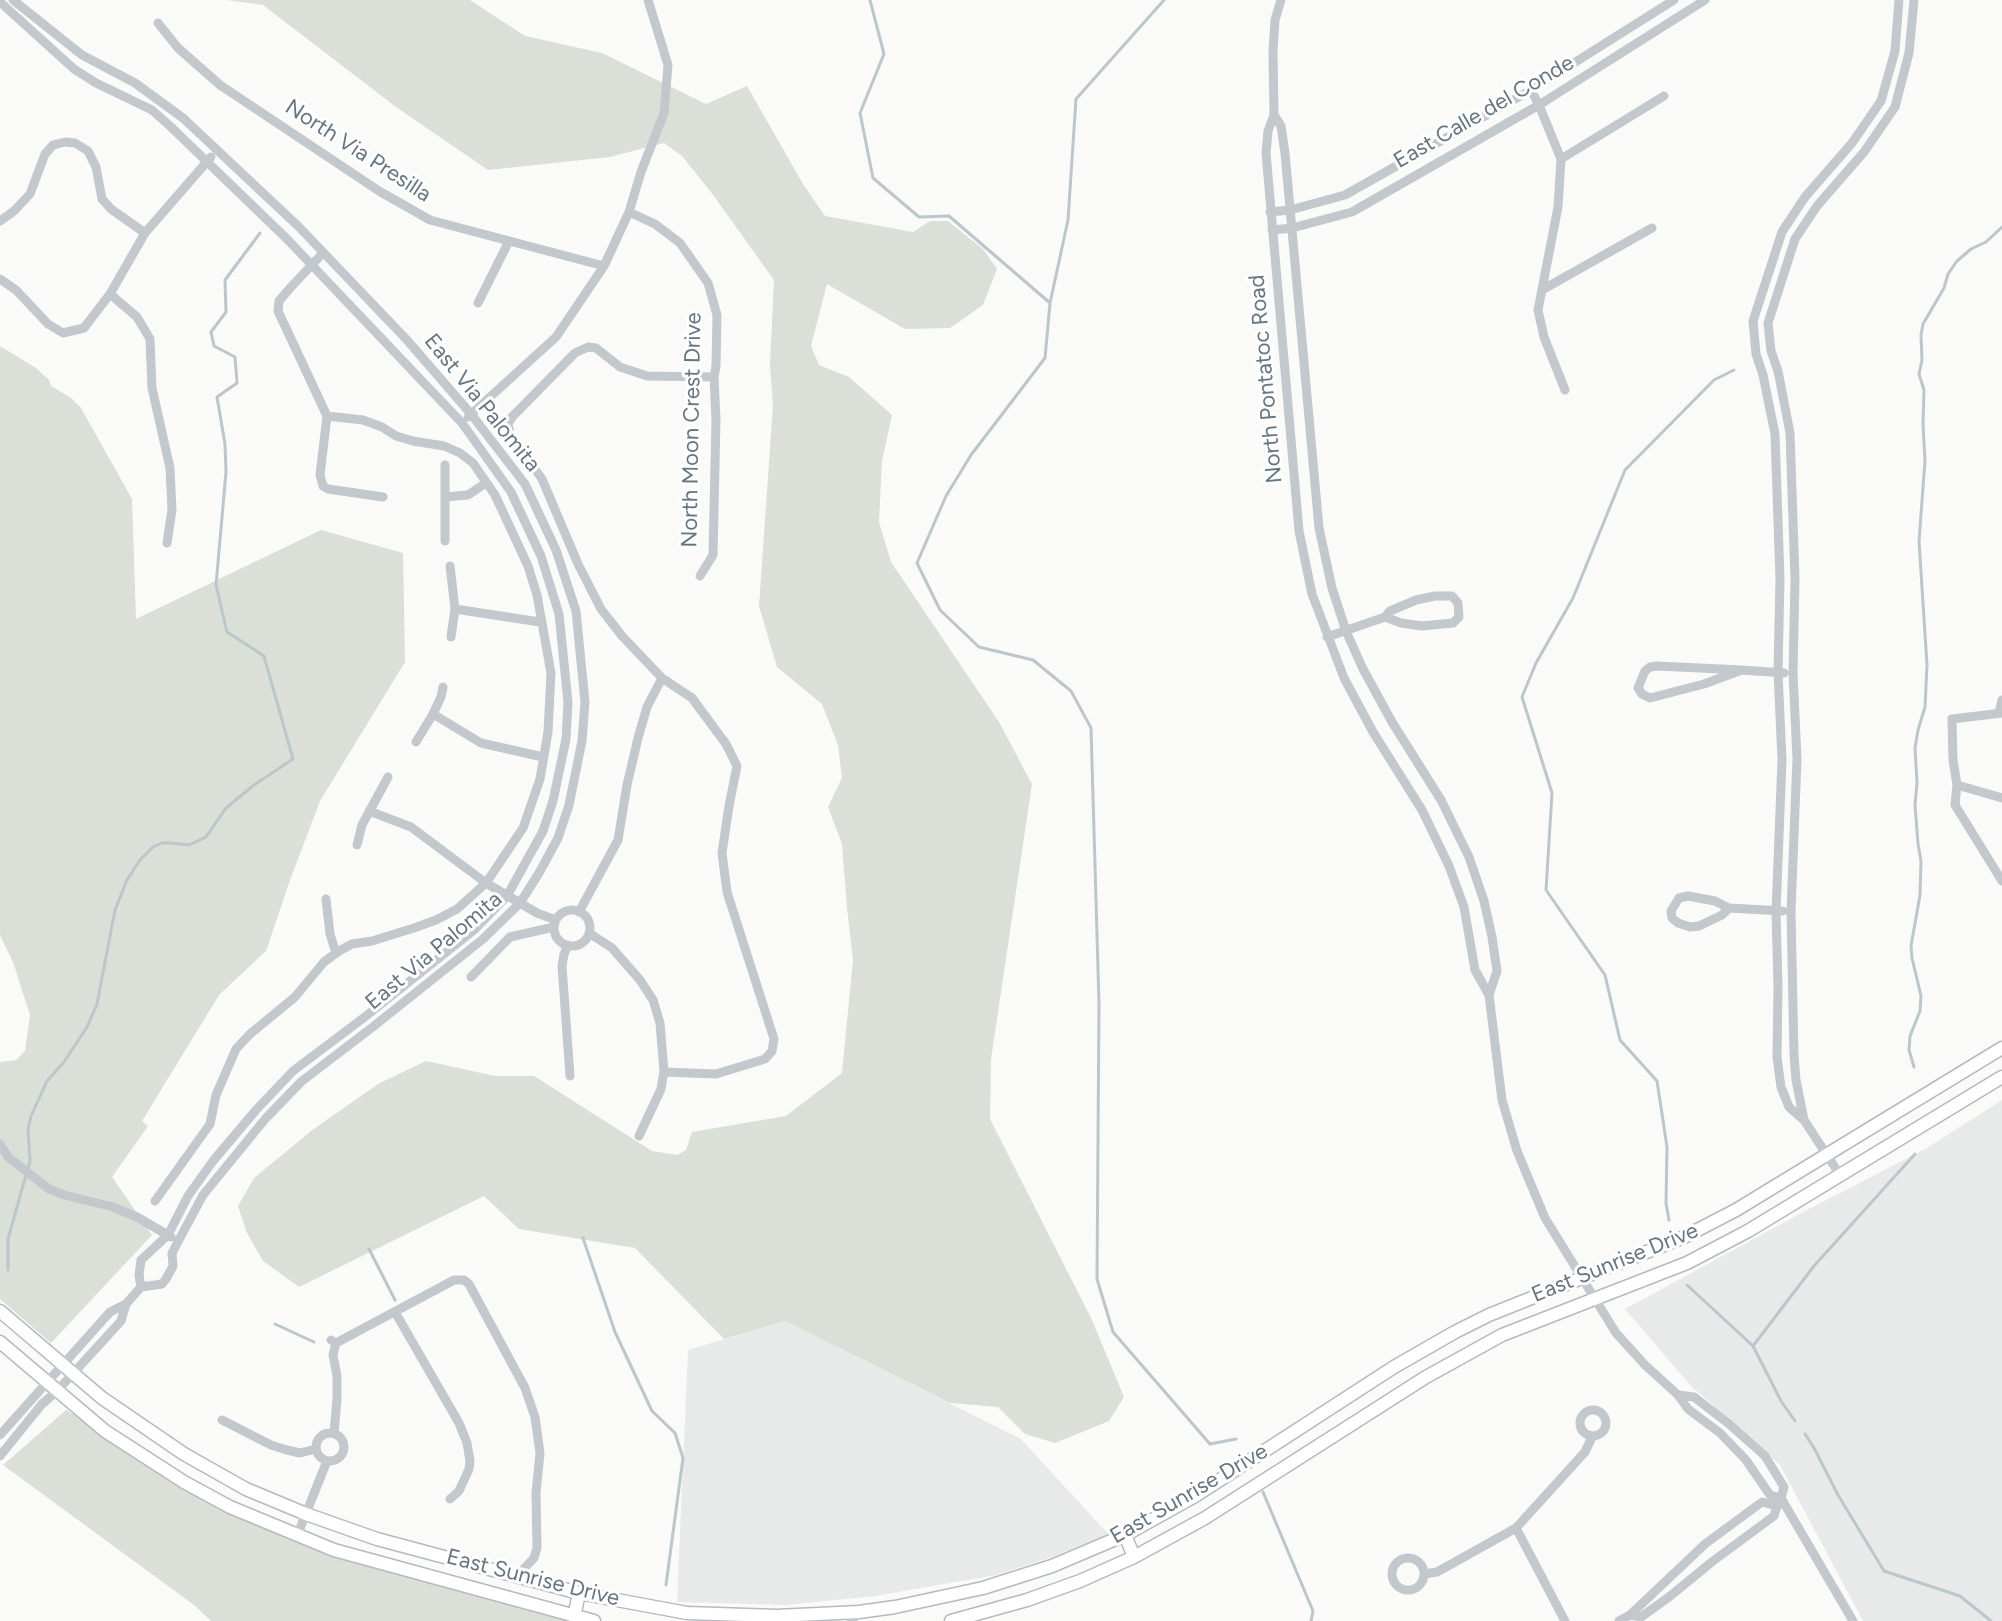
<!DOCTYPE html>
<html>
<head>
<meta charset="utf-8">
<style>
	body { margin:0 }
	canvas { display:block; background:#fafaf8 }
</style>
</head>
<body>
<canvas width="2002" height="1621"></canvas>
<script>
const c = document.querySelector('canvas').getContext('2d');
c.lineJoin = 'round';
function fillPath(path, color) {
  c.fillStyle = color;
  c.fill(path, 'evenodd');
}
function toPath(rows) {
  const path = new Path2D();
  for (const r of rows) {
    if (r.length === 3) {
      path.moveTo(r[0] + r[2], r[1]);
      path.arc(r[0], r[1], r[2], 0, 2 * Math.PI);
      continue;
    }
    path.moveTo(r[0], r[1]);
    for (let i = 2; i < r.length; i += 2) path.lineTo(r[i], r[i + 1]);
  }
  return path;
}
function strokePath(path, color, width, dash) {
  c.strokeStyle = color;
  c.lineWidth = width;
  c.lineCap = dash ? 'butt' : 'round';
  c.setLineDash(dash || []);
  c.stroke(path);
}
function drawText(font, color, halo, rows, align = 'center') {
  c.font = font + ' Figtree,sans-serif';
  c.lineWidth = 6;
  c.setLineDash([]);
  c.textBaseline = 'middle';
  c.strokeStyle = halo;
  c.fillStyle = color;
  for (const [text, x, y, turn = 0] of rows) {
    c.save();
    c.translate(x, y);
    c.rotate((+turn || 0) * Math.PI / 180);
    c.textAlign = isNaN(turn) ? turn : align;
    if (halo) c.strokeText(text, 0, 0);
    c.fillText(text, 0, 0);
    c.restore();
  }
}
fillPath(toPath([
	[2002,1100,2002,1621,1863,1621,1780,1465,1691,1386,1625,1309,1805,1211,1927,1148],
	[785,1321,1021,1439,1108,1534,1052,1557,996,1575,875,1596,787,1605,677,1602,688,1350]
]), '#e8e9e9');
fillPath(toPath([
	[227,0,470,0,525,36,602,53,706,104,747,86,803,184,825,216,913,232,930,221,948,221,983,249,997,269,983,305,950,328,905,329,827,284,811,346,819,365,849,377,892,415,882,461,879,522,891,562,999,722,1032,784,991,1059,990,1119,1092,1320,1124,1397,1109,1421,1055,1443,1025,1434,998,1407,950,1403,785,1321,724,1339,635,1248,519,1229,484,1196,299,1287,263,1261,247,1233,238,1206,254,1178,311,1131,378,1084,426,1061,495,1076,534,1076,652,1151,677,1155,686,1150,692,1132,786,1116,842,1073,853,960,847,908,842,844,828,807,842,778,838,745,822,704,777,667,759,606,773,405,770,365,774,280,711,192,682,156,664,143,610,157,488,170,396,107,263,5],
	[0,346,36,368,49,380,51,386,71,398,81,408,132,499,136,619,321,530,403,553,405,662,320,801,290,880,266,951,219,995,142,1121,148,1126,112,1177,152,1235,51,1343,0,1299,0,1062,16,1060,25,1051,30,1015,13,962,0,935],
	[66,1410,140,1454,297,1536,594,1621,211,1621,194,1605,3,1465]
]), '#dadfd7');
strokePath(toPath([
	[870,0,884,54,860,113,873,178,919,217,949,216,1050,303,1045,358,971,455,946,496,917,563,940,610,979,647,1033,660,1071,691,1091,728,1099,1003,1097,1279,1113,1332,1210,1444,1236,1439],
	[1050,303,1068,220,1076,99,1164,0],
	[1914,1067,1909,1050,1910,1036,1920,1011,1921,996,1912,958,1911,946,1920,895,1921,861,1918,844,1915,805,1917,783,1915,748,1918,730,1925,707,1927,665,1919,541,1925,461,1923,424,1924,390,1919,374,1922,360,1921,335,1923,324,1944,288,1948,274,1957,261,1971,249,1986,242,2002,227],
	[1669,1220,1666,1203,1667,1147,1657,1081,1620,1040,1605,975,1546,890,1552,793,1522,697,1536,663,1573,598,1625,470,1714,380,1734,370],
	[583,1238,615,1332,652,1411,675,1433,683,1458,666,1585],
	[369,1249,395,1300],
	[8,1270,8,1239,30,1161,28,1129,31,1116,47,1081,64,1062,87,1027,97,1004,115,910,127,880,140,860,153,847,162,843,170,843,189,845,206,837,226,808,254,785,293,759,264,656,227,632,216,585,226,472,225,444,217,397,237,383,235,357,214,346,211,332,226,312,225,280,260,233],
	[1687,1285,1753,1346,1781,1401,1795,1421],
	[275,1324,314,1342],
	[1753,1346,1814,1266,1915,1154],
	[1805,1434,1814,1448,1838,1495,1884,1571,1960,1596,1991,1621],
	[1263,1492,1313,1611,1311,1621]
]), '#bbc7cb', 3);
const major = toPath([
	[0,1311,102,1398,184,1454,246,1489,306,1514,377,1539,579,1593,687,1613,777,1616,859,1612,895,1607,983,1588,1052,1566,1125,1535,1195,1496,1394,1367,1455,1332,1489,1315,1684,1237,1736,1210,2002,1048],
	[0,1342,105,1431,184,1482,230,1507,334,1550,594,1621],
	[1125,1535,1134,1557],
	[574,1617,579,1593],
	[951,1621,1027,1600,1080,1581,1134,1557,1205,1518,1426,1377,1502,1335,1687,1263,1748,1231,2002,1077]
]);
strokePath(major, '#b5babe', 15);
strokePath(toPath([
	[1281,0,1275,20,1273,51,1274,115,1268,131,1266,153,1299,531,1312,594,1344,678,1373,732,1422,810,1449,866,1464,907,1475,970,1489,995,1502,1100,1517,1151,1545,1218,1616,1333,1645,1365,1678,1395],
	[0,2,74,69,96,83,152,110,171,127,287,239,462,423,511,492,541,556,559,614,568,702,566,739,553,801,543,831,507,896,474,930,366,1016,293,1071,256,1110,213,1161,188,1196,168,1235,141,1260,139,1275,141,1287],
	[158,23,178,48,220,85,379,191,430,220,604,266],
	[1531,90,1539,105,1561,159,1558,207,1538,310,1544,337,1565,390],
	[1274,115,1281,126,1285,153,1319,528,1332,588,1346,631,1363,669,1392,722,1441,800,1469,857,1484,901,1492,937,1497,971,1489,995],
	[1561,159,1664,96],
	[629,212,655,224,680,243,708,283,717,315,716,366,714,377,716,420,713,555,700,576],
	[1270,212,1290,210,1345,195,1531,90,1674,0],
	[0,221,14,211,30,194,45,154,53,145,65,142,75,143,88,151,96,167,102,199,111,209,145,233],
	[1272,230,1292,228,1352,212,1539,105,1705,0],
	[323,253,291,287,279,301,278,311,327,416,320,475,323,486,328,489,383,497],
	[0,279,16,290,48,324,63,333,84,328,110,294,145,233,211,157],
	[1542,290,1652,228],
	[110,294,137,317,150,339,152,388,170,468,172,510,167,543],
	[478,303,509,241],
	[468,417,556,337,604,266,629,212,641,172,664,113,668,65,648,0],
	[445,465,445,541],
	[445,497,468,495,486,483],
	[450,566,455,609,451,637],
	[455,609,540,622],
	[1327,637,1385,617,1390,611,1416,600,1435,596,1452,596,1458,603,1459,617,1453,623,1422,626,1401,623,1385,617],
	[1742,670,1704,684,1650,698,1642,694,1638,688,1645,671,1650,667,1657,666,1742,670,1784,673],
	[1999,713,2002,700],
	[2002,713,1952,719,1953,760,1957,785,1955,805,2002,881],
	[433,714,481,743,543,757],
	[416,742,433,714,441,697,443,687],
	[1957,785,2002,798],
	[369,811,411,827,486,883,537,913,556,920],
	[357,845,362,825,388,777],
	[326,899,330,934,336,953],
	[1729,908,1722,915,1699,926,1690,927,1678,923,1672,918,1671,911,1679,898,1688,896,1715,901,1729,908,1783,911],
	[572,928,18],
	[579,912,618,840,627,785,638,738,647,707,662,678],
	[589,933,612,948,640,980,653,1000,660,1023,664,1071,661,1089,639,1136],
	[568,945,564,954,562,966,570,1076],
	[471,977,510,937,554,927],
	[664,1072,716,1074,765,1059,772,1051,774,1039,727,892,722,853,729,806,737,766,726,744,692,698,662,678,622,636,601,609,578,564,542,479,510,434,508,424,512,417,575,353,588,347,596,348,620,367,647,376,714,377],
	[1804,1120,1796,1080,1794,1055,1791,911,1797,759,1793,673,1795,579,1790,433,1778,371,1771,351,1768,323,1795,239,1817,206,1864,152,1895,107,1909,53,1914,0],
	[0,1144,8,1157,49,1189,64,1195,113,1207,137,1217,171,1237],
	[1840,1175,1804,1120,1789,1107,1781,1087,1777,1057,1778,986,1776,912,1782,760,1778,672,1780,579,1775,434,1763,375,1756,354,1753,321,1782,232,1805,197,1852,143,1881,101,1895,51,1899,0],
	[155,1201,210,1124,216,1095,236,1049,250,1034,295,997,324,962,339,951,352,944,372,941,414,928,436,920,457,909,486,883,523,828,540,779,548,732,551,673,537,595,528,566,495,495,473,463,460,453,444,446,413,441,396,436,382,427,363,420,327,416],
	[395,1312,459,1423,467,1443,470,1461,469,1469,459,1491,450,1499],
	[331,1340,336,1343,333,1355,337,1376,337,1399,334,1433],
	[336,1343,454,1280,464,1280,469,1284,525,1388,535,1417,540,1453,536,1493,537,1548,534,1558,516,1577],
	[1593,1423,13],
	[222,1420,271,1445,287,1450,300,1453,316,1449],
	[330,1447,14],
	[0,1435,110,1312,126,1304],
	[0,1456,42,1404,57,1391,121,1321,126,1304,141,1287,162,1284,166,1279,173,1266,172,1253,203,1195,266,1118,302,1081,374,1026,483,939,520,903,539,873,558,838,569,805,582,741,585,702,576,611,556,550,525,484,471,414,407,340,299,227,183,118,135,83,82,55,13,0],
	[1781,1498,1784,1487,1765,1456,1729,1424,1694,1397,1678,1395,1688,1409,1720,1433,1746,1460,1770,1495,1781,1498,1853,1621],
	[1516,1528,1565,1621],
	[297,1536,327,1461],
	[1408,1574,16],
	[1424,1574,1437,1572,1516,1528,1585,1452,1592,1437],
	[1630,1615,1641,1617,1669,1597,1713,1561,1774,1516,1777,1506,1781,1503],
	[851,1621,859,1612],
	[1619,1621,1630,1615,1705,1544,1762,1502,1777,1506]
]), '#c3c8cc', 9);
strokePath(major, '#fff', 12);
drawText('22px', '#657683', '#fff', [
	["East Calle del Conde",1484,112,-30],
	["North Via Presilla",358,151,33],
	["North Pontatoc Road",1266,379,-95],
	["East Via Palomita",482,403,51],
	["North Moon Crest Drive",692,430,-89],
	["East Via Palomita",434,951,-40],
	["East Sunrise Drive",1615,1263,-22],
	["East Sunrise Drive",1189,1494,-30],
	["East Sunrise Drive",533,1578,14]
]);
</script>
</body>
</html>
